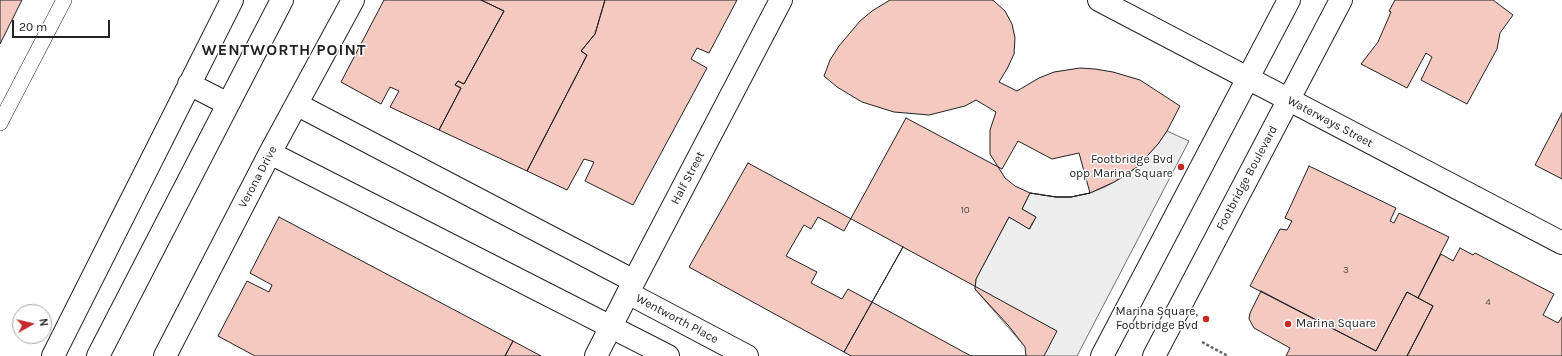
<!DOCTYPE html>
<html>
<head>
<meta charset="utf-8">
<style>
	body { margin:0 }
	#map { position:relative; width:1562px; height:356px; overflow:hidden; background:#fff; font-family:Karla,sans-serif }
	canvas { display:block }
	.north { position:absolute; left:12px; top:304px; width:40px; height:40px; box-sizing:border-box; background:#fff; border:1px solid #a7a7a7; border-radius:50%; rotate:82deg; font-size:11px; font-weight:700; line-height:16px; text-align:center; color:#222 }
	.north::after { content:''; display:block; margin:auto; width:14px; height:18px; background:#c62828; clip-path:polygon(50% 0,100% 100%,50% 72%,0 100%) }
	.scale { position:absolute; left:12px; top:20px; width:98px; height:18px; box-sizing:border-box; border:2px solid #222; border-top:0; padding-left:5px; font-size:12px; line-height:14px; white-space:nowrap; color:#222; -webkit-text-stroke:3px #fff; paint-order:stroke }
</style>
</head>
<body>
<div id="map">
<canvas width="1562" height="356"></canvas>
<div class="north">N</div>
<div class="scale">20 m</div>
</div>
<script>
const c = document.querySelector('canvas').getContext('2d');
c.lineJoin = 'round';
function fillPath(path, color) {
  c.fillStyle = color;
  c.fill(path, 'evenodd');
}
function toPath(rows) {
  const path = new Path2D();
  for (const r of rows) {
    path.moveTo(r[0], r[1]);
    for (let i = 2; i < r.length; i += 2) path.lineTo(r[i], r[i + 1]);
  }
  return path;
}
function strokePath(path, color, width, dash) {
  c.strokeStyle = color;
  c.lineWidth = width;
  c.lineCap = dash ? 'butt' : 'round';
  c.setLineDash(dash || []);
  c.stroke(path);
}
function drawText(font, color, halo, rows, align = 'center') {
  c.font = font + ' Karla,sans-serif';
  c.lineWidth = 3;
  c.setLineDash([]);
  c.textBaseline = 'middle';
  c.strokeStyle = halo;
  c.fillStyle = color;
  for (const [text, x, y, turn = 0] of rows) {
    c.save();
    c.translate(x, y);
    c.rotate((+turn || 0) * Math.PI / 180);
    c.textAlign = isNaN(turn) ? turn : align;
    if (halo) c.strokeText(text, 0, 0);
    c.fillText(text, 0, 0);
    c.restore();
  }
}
const parking = toPath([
	[1167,131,1189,141,1077,356,1033,356,975,289,976,279,1009,217,1030,229,1036,217,1022,209,1030,193,1056,197,1071,197,1090,193,1105,187,1125,176,1137,167,1158,144,1167,131]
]);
fillPath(parking, '#ededed');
strokePath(parking, '#6f6f6f', 1);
const building = toPath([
	[0,0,22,0,0,44,0,0],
	[384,0,481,0,504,11,464,84,458,81,455,85,461,88,439,130,390,107,399,91,390,87,381,104,341,82,384,0],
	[481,0,605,0,595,34,581,51,587,55,527,171,439,130,461,88,455,85,458,81,464,84,504,11,481,0],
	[605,0,737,0,709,53,697,48,691,59,707,68,633,205,585,181,594,162,584,159,567,190,527,171,587,55,581,51,595,34,605,0],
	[890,0,992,0,994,1,1005,11,1012,24,1015,38,1014,54,1007,69,999,82,1017,91,1039,78,1054,72,1080,68,1095,69,1113,72,1140,80,1180,106,1167,131,1158,144,1137,167,1114,182,1090,193,1071,197,1056,197,1030,193,1015,186,1005,178,990,154,990,130,996,112,976,100,965,106,929,115,894,112,862,102,837,87,824,76,830,60,839,46,860,21,872,11,890,0],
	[1395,0,1493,0,1513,15,1500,33,1497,49,1467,104,1421,80,1432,57,1426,53,1407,88,1361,64,1378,42,1391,12,1389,11,1395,0],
	[1562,113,1562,179,1535,165,1562,113],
	[906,118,1002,169,1018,141,1052,159,1079,153,1090,193,1071,197,1056,197,1030,193,1022,209,1036,217,1029,229,1009,217,976,279,975,289,1008,325,1025,347,1026,356,971,356,848,289,842,299,811,283,817,272,786,256,804,225,811,229,818,217,844,231,906,118],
	[748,163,903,247,844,352,689,267,748,163],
	[1309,166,1396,208,1390,221,1394,223,1399,213,1449,237,1418,298,1407,292,1376,351,1250,286,1280,229,1287,230,1292,221,1285,218,1309,166],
	[279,217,513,341,505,356,255,356,218,336,247,281,269,292,272,285,250,273,279,217],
	[903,247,1057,331,1044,356,851,356,844,352,903,247],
	[1460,248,1473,255,1475,253,1554,294,1543,315,1558,323,1562,317,1562,356,1407,356,1433,306,1418,298,1441,254,1453,261,1460,248],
	[1261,291,1376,351,1407,292,1433,306,1407,356,1286,356,1290,348,1254,328,1249,319,1250,313,1261,291],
	[513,341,541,356,505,356,513,341]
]);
fillPath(building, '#f3c9c0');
strokePath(building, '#222', 1);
const service = toPath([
	[0,123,64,0]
]);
const minor = toPath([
	[1099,0,1562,243],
	[189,84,228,104],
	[298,105,634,281],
	[270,153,668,356],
	[628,293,747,356],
	[53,356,232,0],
	[98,356,282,0],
	[165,356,270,153,353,0],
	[596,356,634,281,781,0],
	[1102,356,1289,0],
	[1154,356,1341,0]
]);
strokePath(service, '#222', 16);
strokePath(minor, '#222', 24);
strokePath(toPath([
	[1202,342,1228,356]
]), '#646464', 2.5, [3, 2]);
strokePath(service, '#fff', 15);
strokePath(minor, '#fff', 22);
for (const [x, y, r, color] of [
	[1181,167,4,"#c62828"],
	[1206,319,4,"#c62828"],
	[1288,324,4,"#c62828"]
]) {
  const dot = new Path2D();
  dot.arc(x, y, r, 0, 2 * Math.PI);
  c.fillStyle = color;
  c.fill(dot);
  strokePath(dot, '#fff', 1.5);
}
drawText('10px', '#564c4a', null, [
	["10",965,210],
	["3",1346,270],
	["4",1488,302]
]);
drawText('12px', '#222', '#fff', [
	["Waterways Street",1330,122,28],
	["Verona Drive",258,177,-62],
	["Half Street",688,178,-62],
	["Footbridge Boulevard",1247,178,-62],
	["Wentworth Place",677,319,28]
]);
drawText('12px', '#222', '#fff', [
	["Footbridge Bvd",1173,160],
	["opp Marina Square",1173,174],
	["Marina Square,",1198,312],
	["Footbridge Bvd",1198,326],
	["Marina Square",1296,324,"left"]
], 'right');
c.letterSpacing = '1px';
drawText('bold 16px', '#222', '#fff', [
	["WENTWORTH POINT",284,50]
]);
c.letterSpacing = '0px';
</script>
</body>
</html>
